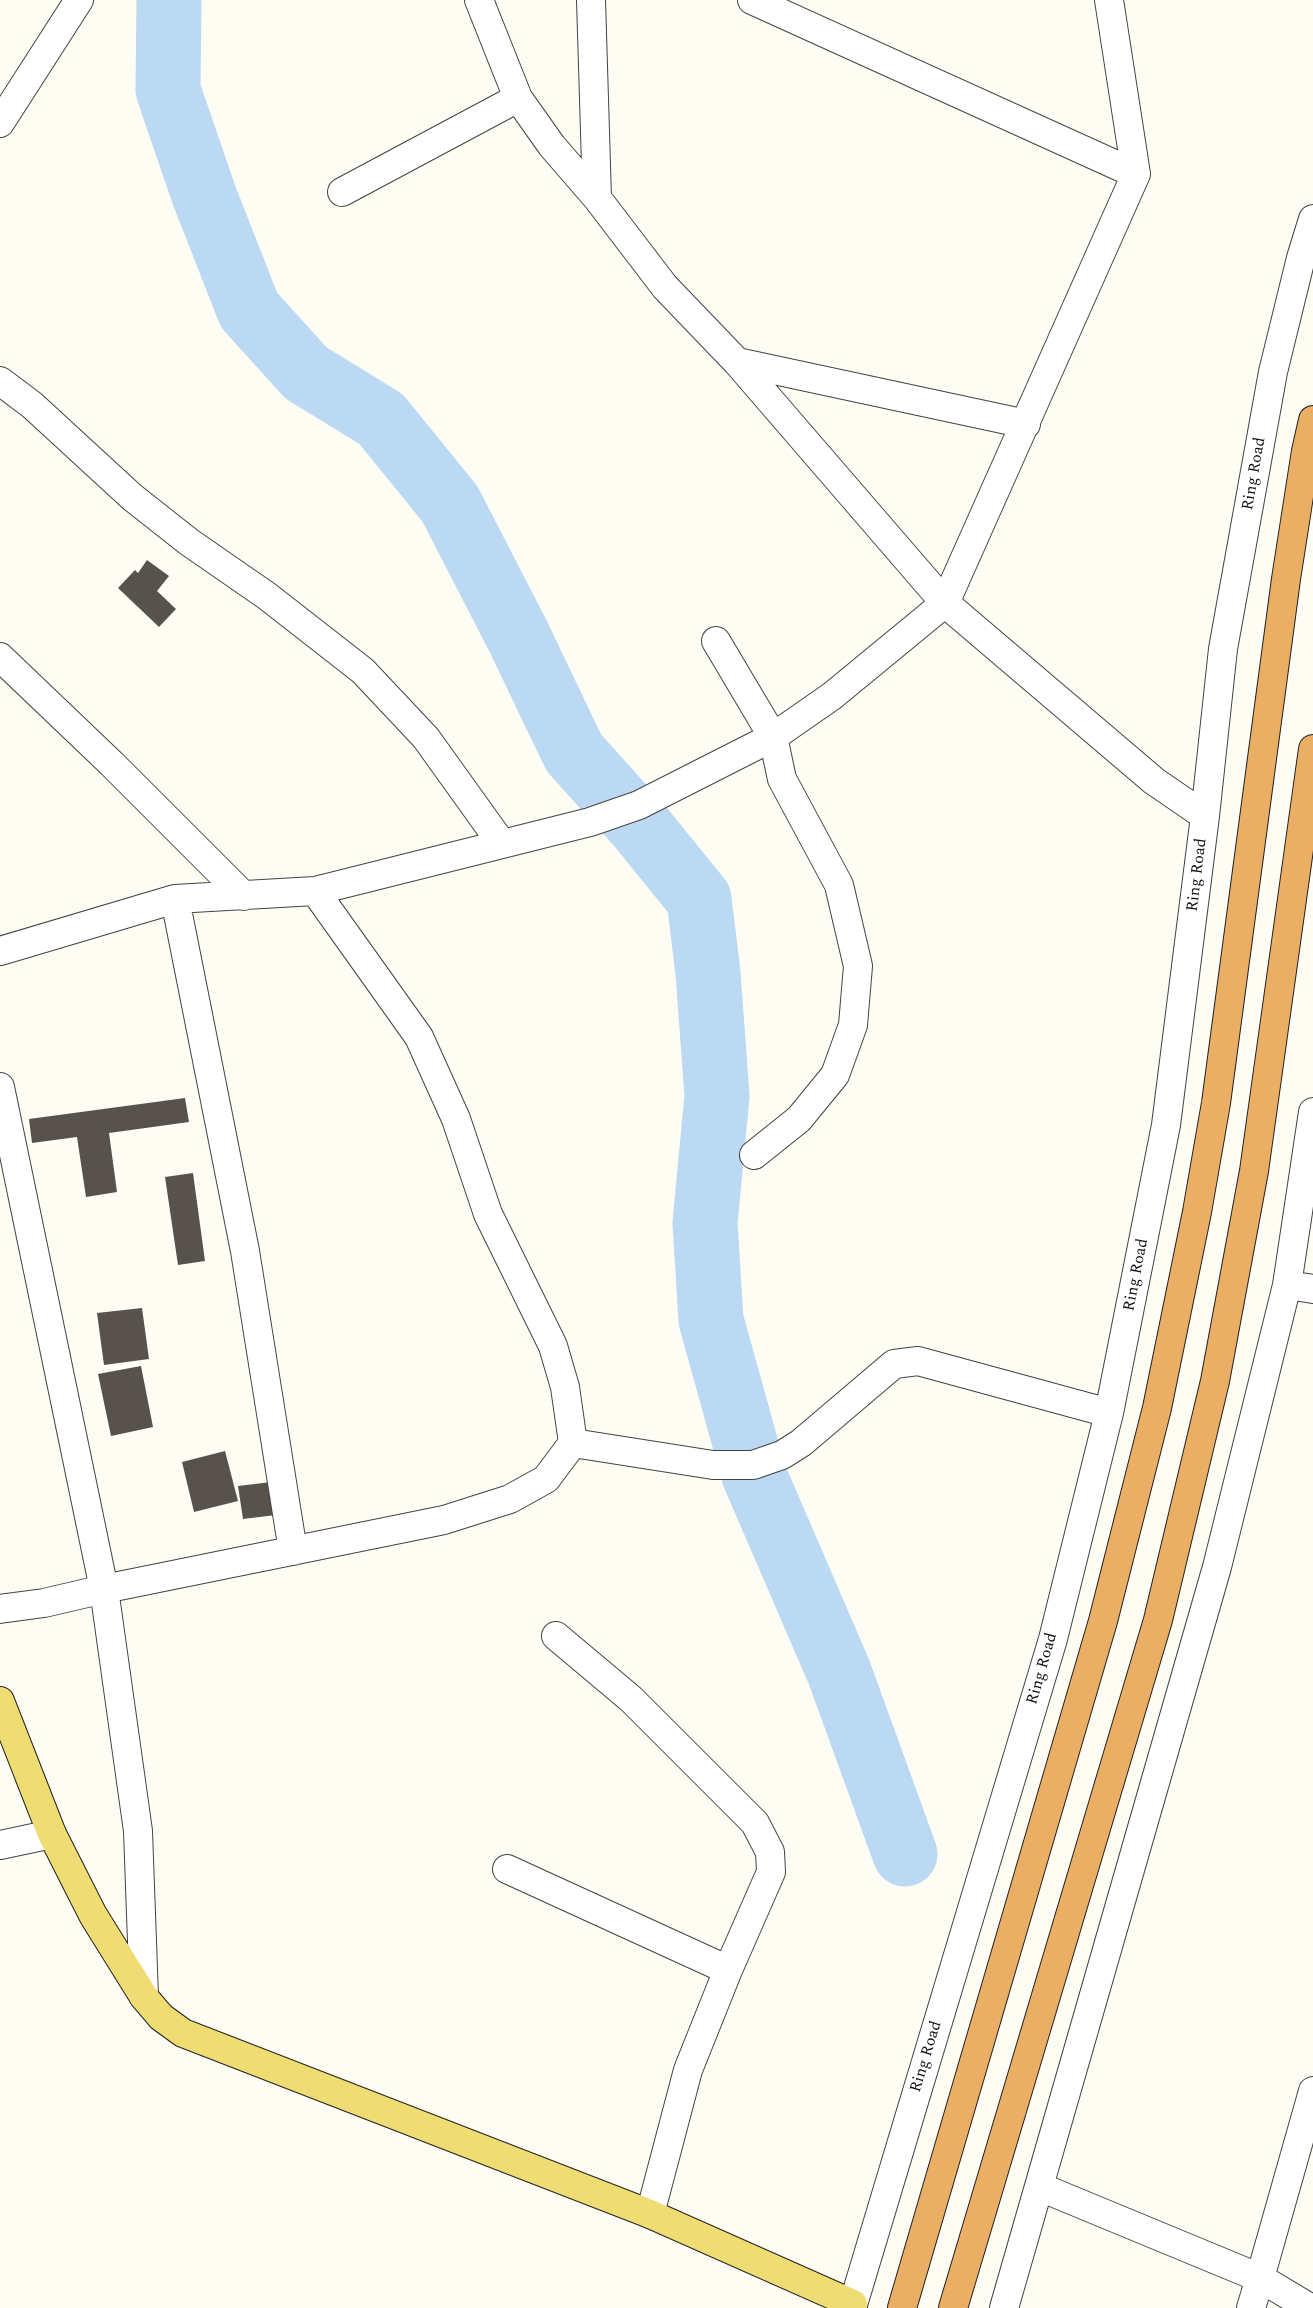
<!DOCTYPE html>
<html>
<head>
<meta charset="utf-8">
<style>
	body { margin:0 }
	canvas { display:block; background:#fefdf4 }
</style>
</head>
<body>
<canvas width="1313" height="2308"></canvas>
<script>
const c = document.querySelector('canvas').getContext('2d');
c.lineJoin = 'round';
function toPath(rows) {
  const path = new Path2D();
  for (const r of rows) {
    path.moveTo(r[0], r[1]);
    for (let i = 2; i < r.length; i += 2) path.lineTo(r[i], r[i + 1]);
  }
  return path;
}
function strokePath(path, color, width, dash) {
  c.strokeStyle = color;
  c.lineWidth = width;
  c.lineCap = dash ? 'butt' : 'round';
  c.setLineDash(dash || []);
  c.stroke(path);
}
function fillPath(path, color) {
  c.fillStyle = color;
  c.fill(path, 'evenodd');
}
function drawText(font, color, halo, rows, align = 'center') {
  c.font = font + ' Spectral,serif';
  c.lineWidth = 5;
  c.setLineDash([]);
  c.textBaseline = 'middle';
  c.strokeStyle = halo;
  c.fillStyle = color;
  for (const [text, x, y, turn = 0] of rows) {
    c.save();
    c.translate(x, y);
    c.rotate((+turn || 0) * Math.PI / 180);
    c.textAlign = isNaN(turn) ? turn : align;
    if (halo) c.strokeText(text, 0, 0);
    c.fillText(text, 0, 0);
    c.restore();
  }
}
strokePath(toPath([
	[169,0,168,90,204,195,249,310,306,373,381,419,450,504,518,636,574,753,639,825,699,899,708,973,717,1096,705,1223,711,1320,754,1475,839,1672,905,1854]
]), '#bbd9f2', 65);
fillPath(toPath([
	[147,560,169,576,157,591,176,609,159,627,118,588,135,570,138,573],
	[185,1098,189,1122,109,1133,117,1192,86,1197,77,1137,32,1143,29,1119],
	[193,1173,205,1261,178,1265,165,1177],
	[142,1308,149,1359,104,1365,97,1313],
	[141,1366,153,1427,111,1436,98,1374],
	[225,1451,238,1501,194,1512,182,1462],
	[271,1482,276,1515,243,1519,238,1486]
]), '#58524d');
const minor = toPath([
	[479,0,518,98,552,146,597,198],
	[591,0,597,198,665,287,737,362,945,603,1154,781,1205,816],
	[752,0,1136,174],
	[0,123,79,0],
	[342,192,518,98],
	[737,362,1026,424],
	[0,381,32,405,132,497,189,542,267,596,363,671,426,738,502,844],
	[716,641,773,737,782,779,839,885,858,966,853,1025,835,1075,799,1119,754,1155],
	[0,657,112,764,244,896],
	[175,899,245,1251,293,1551],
	[0,951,175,899,315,891,590,822,639,805,773,737,832,696,945,603,1136,174,1109,0],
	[0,1087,104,1589,138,1831,144,1997],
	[1287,1285,1313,1289],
	[573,1443,713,1465,753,1465,782,1455,801,1443,894,1364,918,1361,1109,1413],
	[0,1609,44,1603,104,1589,444,1520,510,1499,546,1479,573,1443,565,1387,553,1346,488,1214,456,1119,419,1037,315,891],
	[556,1636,631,1699,755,1823,770,1852,771,1872,728,1970,688,2070,650,2214],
	[0,1845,52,1834],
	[507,1869,728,1970],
	[1040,2187,1260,2278,1251,2308],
	[852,2308,1053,1639,1109,1413,1166,1125,1205,816,1223,649,1273,372,1301,258,1313,219],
	[1004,2308,1217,1567,1287,1285,1313,1112],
	[1310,2308,1260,2278,1313,2091]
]);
const major = toPath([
	[0,1701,52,1834,93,1915,144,1997,161,2017,183,2033,650,2214,853,2304]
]);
const highway = toPath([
	[902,2308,1103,1621,1157,1408,1197,1212,1216,1103,1286,579,1306,451,1313,420],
	[953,2308,1158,1620,1215,1381,1254,1171,1313,749]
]);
strokePath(minor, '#434343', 30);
strokePath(major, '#212121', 30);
strokePath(highway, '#212121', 30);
strokePath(minor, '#fff', 28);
strokePath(major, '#efdc73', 28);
strokePath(highway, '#ebae65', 28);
drawText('16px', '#101010', '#fff', [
	["Ring Road",1255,474,-80],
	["Ring Road",1198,875,-83],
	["Ring Road",1137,1275,-79],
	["Ring Road",1043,1669,-74],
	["Ring Road",927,2057,-73]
]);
</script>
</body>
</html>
